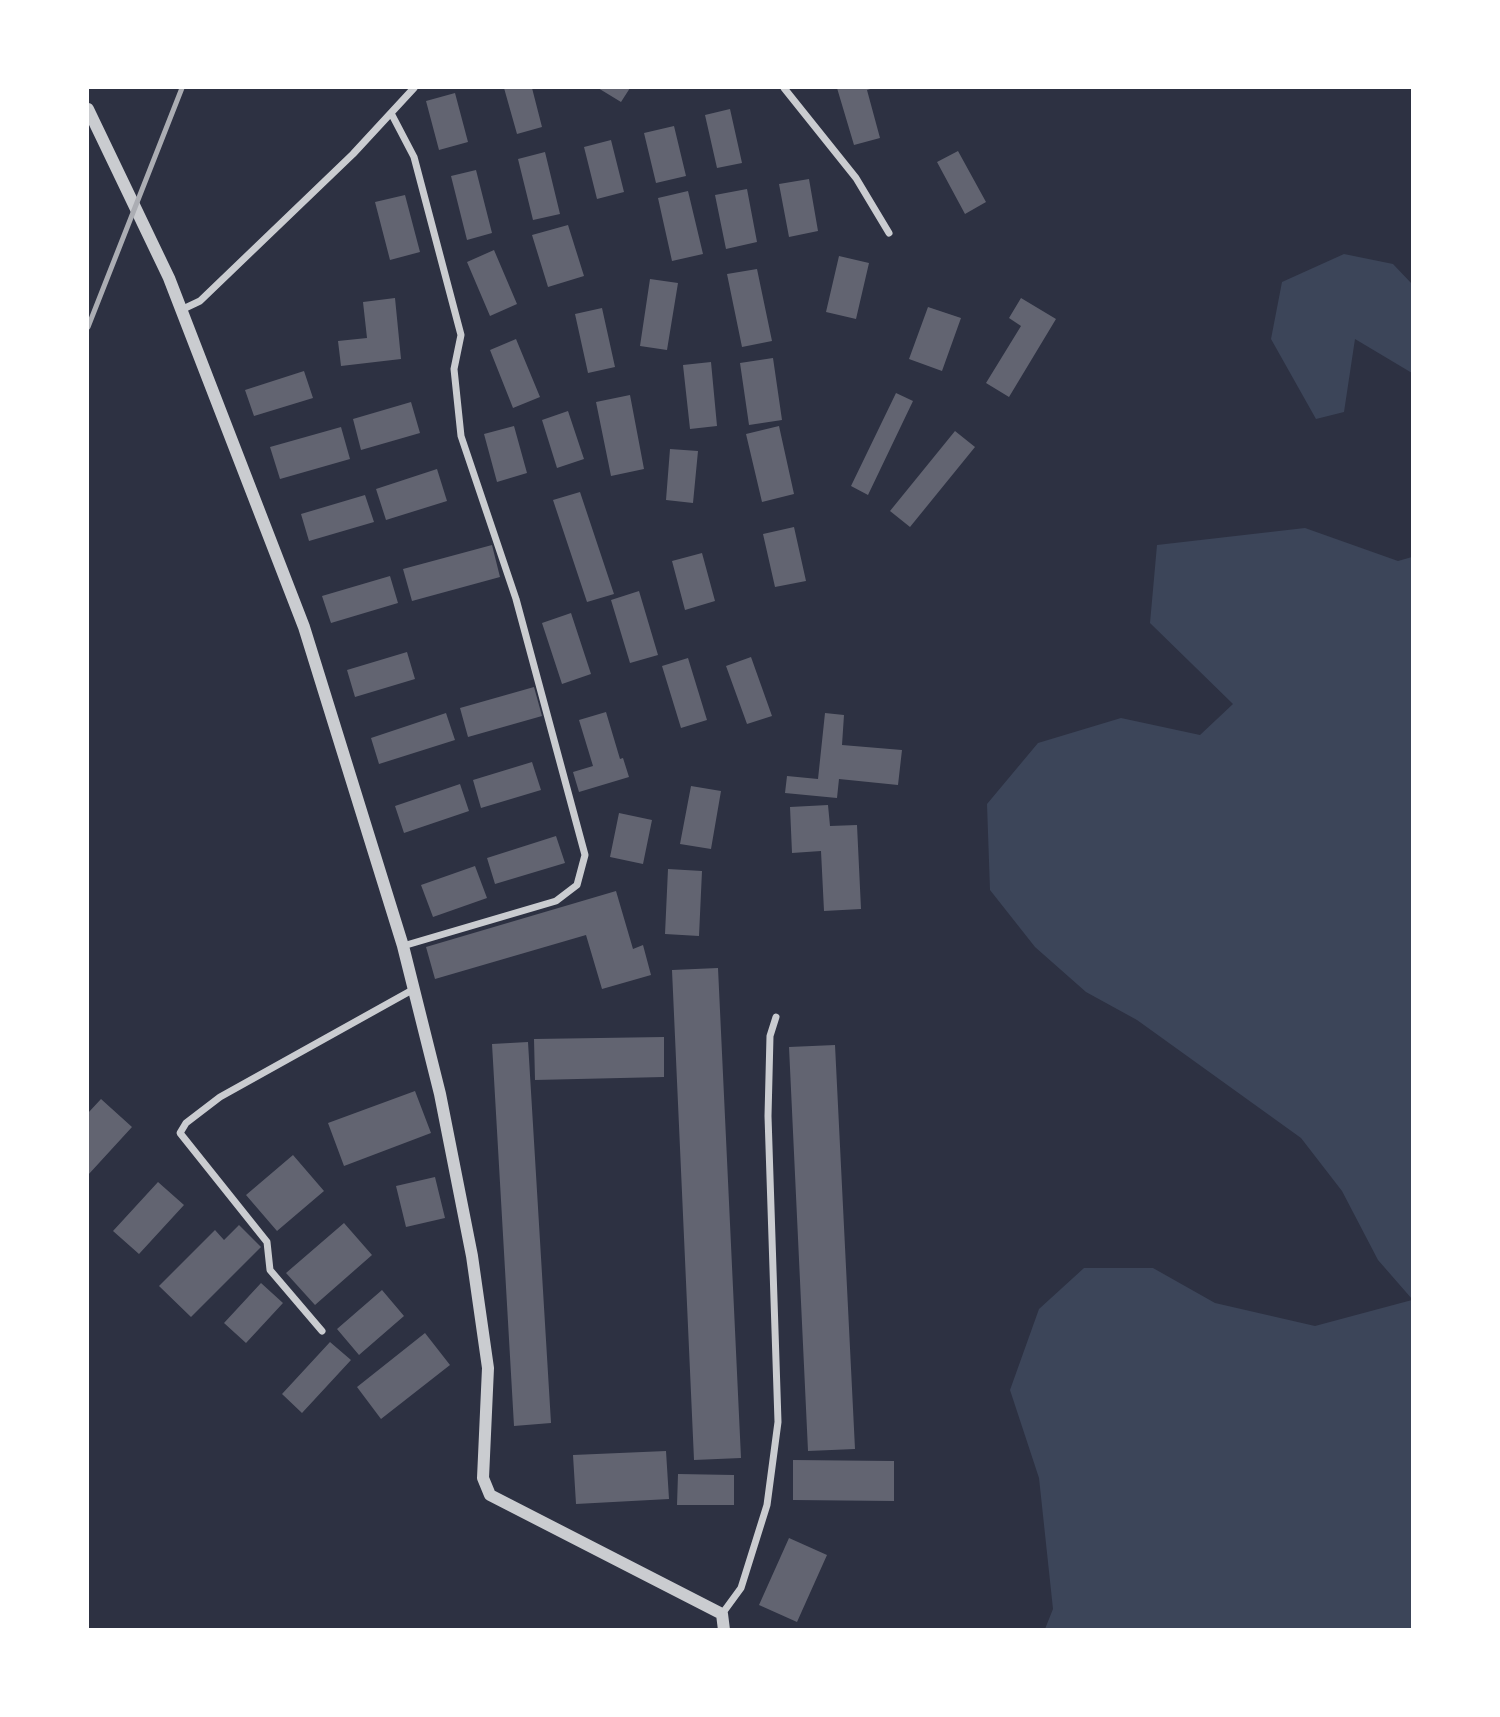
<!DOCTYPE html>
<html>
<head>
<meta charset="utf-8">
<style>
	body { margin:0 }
	#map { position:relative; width:1500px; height:1717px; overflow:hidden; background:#2d3142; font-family:Inter,sans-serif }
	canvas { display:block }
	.frame { position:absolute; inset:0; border:89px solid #fff; pointer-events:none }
</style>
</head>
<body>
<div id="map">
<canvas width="1500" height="1717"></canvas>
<div class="frame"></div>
</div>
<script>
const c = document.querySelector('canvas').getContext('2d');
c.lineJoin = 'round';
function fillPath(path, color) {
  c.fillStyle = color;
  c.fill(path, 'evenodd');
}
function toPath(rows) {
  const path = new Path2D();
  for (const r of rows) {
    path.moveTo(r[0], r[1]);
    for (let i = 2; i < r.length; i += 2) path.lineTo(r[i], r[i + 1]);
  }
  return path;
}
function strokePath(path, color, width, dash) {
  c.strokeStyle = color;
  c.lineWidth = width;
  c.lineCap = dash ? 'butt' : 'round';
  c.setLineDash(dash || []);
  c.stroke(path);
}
fillPath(toPath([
	[1344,254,1393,264,1412,284,1412,373,1355,339,1344,412,1316,419,1271,339,1282,282],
	[1305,528,1398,561,1412,557,1412,1299,1378,1260,1342,1191,1301,1138,1137,1020,1086,992,1035,947,990,890,987,804,1038,743,1121,718,1200,735,1233,704,1150,623,1157,545],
	[1084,1268,1153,1268,1215,1303,1315,1326,1412,1300,1412,1629,1045,1629,1053,1609,1039,1478,1010,1390,1039,1309]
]), '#3c4559');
fillPath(toPath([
	[504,88,532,88,542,127,517,134],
	[598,88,630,88,621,102],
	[837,88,874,88,867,90,880,138,854,145],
	[455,93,468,142,439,150,426,101],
	[730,109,742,163,717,168,705,115],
	[674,126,686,176,656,183,644,133],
	[611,140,624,192,597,199,584,147],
	[958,151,986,202,965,214,937,162],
	[545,152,560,214,533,220,518,159],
	[476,170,492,233,467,240,451,176],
	[809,179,818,231,789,237,779,184],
	[747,189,757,242,726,249,715,195],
	[688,191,703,254,672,261,658,198],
	[405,195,420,252,390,260,375,202],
	[568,225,584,276,548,287,532,235],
	[494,250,517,304,490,316,467,262],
	[839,256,869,263,856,319,826,312],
	[757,269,772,341,742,347,727,274],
	[650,279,678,283,667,350,640,346],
	[395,298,401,359,341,366,338,341,367,338,363,302],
	[1021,298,1056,319,1009,397,986,383,1021,326,1009,318],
	[928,307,961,318,942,371,909,359],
	[602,308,615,367,588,373,575,314],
	[516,339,540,397,513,408,490,350],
	[773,358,782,420,749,425,740,363],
	[711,362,717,426,690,429,683,365],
	[304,371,313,398,254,416,245,390],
	[896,393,913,401,868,495,851,486],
	[630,395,644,469,611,476,596,402],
	[411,402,420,433,361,450,353,419],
	[568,411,584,459,557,468,542,420],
	[514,426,527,473,497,482,484,434],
	[779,426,794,494,762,502,746,434],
	[341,427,350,459,280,479,270,447],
	[955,431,975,447,910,527,890,511],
	[670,449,698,451,693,503,666,500],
	[437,469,447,501,386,520,376,489],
	[580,492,614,594,587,602,553,500],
	[365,495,374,522,309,541,301,514],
	[794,527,806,581,775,587,763,534],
	[492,545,500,577,412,601,403,569],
	[702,553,715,601,685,610,672,561],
	[390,576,398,603,331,623,322,596],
	[639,591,658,655,630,663,611,600],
	[571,613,591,674,562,684,542,623],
	[407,652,415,679,355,697,347,670],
	[751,657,772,716,747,724,726,666],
	[688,658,707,720,681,728,662,666],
	[534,687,542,716,468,737,460,708],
	[606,712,620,759,623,758,629,777,579,792,573,772,593,766,579,720],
	[446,713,455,740,379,764,371,738],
	[825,713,844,715,842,745,902,750,898,785,839,779,837,798,785,793,787,776,818,779],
	[532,762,541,790,481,808,473,780],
	[460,784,469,811,404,833,395,806],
	[691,786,721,791,711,849,680,844],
	[828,805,830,826,857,825,861,909,824,911,821,851,792,853,790,807],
	[619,813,652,820,643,864,610,857],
	[556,836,565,863,495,884,487,858],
	[475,866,487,898,433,917,421,885],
	[668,869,702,871,699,936,665,934],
	[616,891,633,949,643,945,651,975,602,989,586,935,435,979,426,947],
	[718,968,741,1458,694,1460,672,970],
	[664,1037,664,1077,535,1080,534,1039],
	[528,1042,551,1423,514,1426,492,1044],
	[835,1045,855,1449,808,1451,789,1047],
	[415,1091,431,1133,344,1166,328,1123],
	[101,1099,132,1127,88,1175,88,1113],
	[293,1155,324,1191,277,1231,246,1195],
	[435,1177,445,1218,406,1227,396,1186],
	[158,1182,184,1205,139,1254,113,1231],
	[344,1223,372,1255,315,1305,286,1273],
	[239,1225,261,1247,191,1317,159,1286,215,1230,224,1240],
	[261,1283,283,1303,246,1343,224,1323],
	[382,1290,404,1316,359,1355,337,1329],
	[425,1333,450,1365,381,1419,357,1387],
	[330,1342,351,1360,302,1413,282,1394],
	[666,1451,669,1499,576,1504,573,1455],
	[793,1460,894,1461,894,1501,793,1500],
	[678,1474,734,1475,734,1505,677,1505],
	[789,1538,827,1555,797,1622,759,1605]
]), '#626471');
strokePath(toPath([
	[784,88,856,178,889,233],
	[391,113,414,157,461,335,454,369,461,436,516,599,585,855,577,885,556,901,403,946],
	[181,310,200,301,353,154,414,88],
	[322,1331,270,1270,267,1242,180,1133,186,1123,220,1097,414,989],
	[722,1614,741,1588,767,1505,778,1422,768,1116,770,1036,776,1017]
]), '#caccd0', 7);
strokePath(toPath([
	[88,109,169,278,304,627,403,946,440,1094,472,1256,488,1368,483,1478,490,1495,722,1614,724,1630]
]), '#caccd0', 12);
strokePath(toPath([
	[88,327,182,88]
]), '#abadb3', 5);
</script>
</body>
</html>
